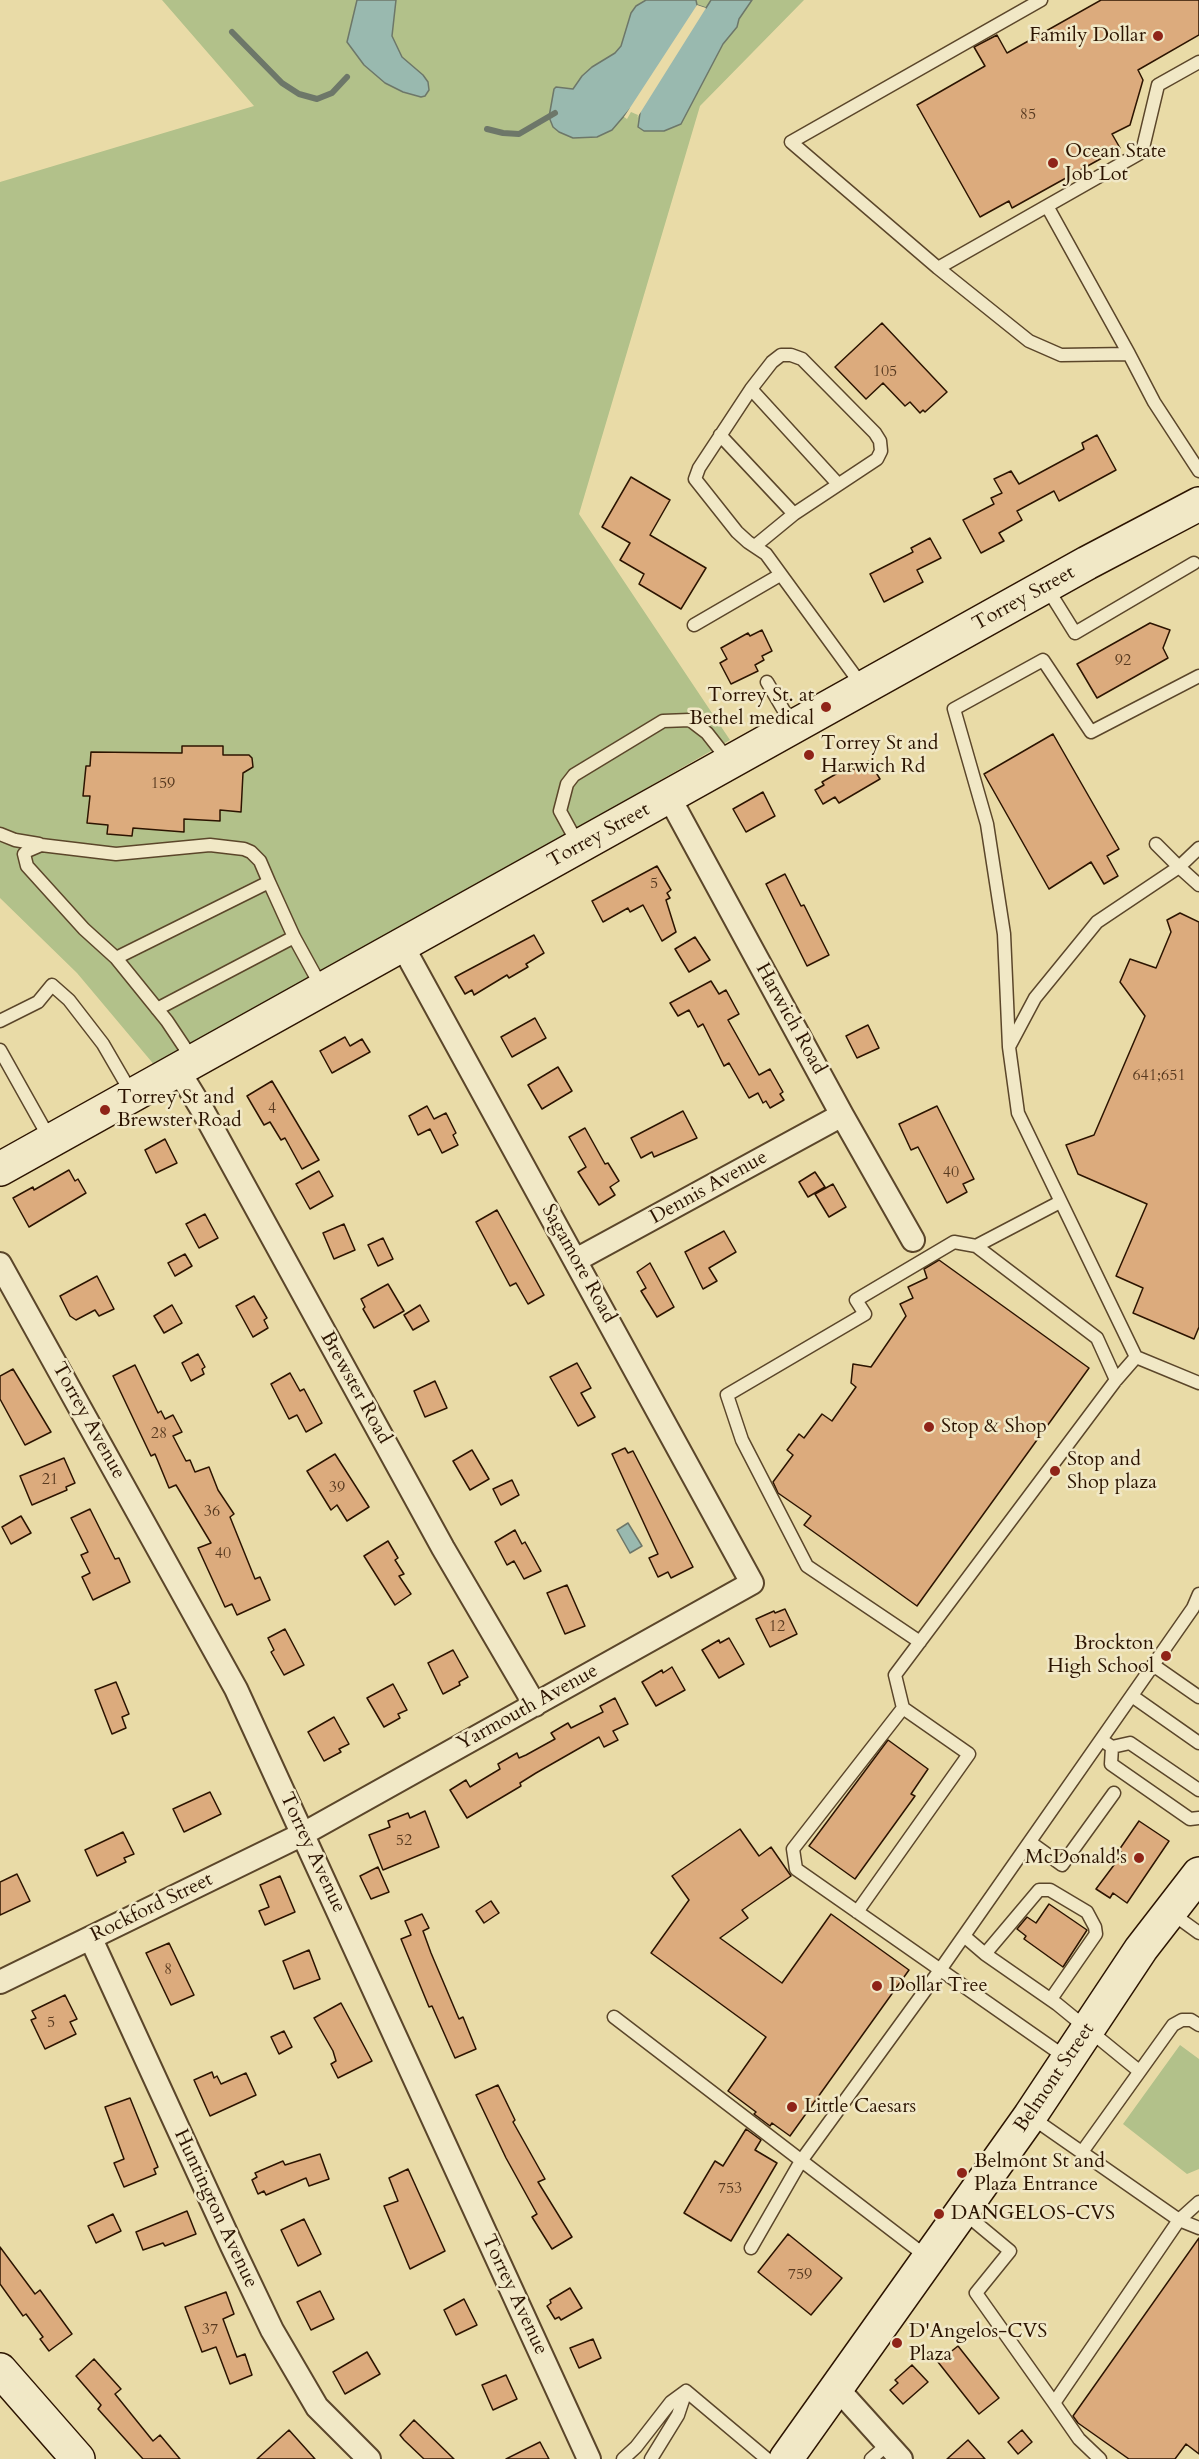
<!DOCTYPE html>
<html>
<head>
<meta charset="utf-8">
<style>
	body { margin:0 }
	canvas { display:block; background:#e9dba7 }
</style>
</head>
<body>
<canvas width="1199" height="2459"></canvas>
<script>
const c = document.querySelector('canvas').getContext('2d');
c.lineJoin = 'round';
function fillPath(path, color) {
  c.fillStyle = color;
  c.fill(path, 'evenodd');
}
function toPath(rows) {
  const path = new Path2D();
  for (const r of rows) {
    path.moveTo(r[0], r[1]);
    for (let i = 2; i < r.length; i += 2) path.lineTo(r[i], r[i + 1]);
  }
  return path;
}
function strokePath(path, color, width, dash) {
  c.strokeStyle = color;
  c.lineWidth = width;
  c.lineCap = dash ? 'butt' : 'round';
  c.setLineDash(dash || []);
  c.stroke(path);
}
function drawText(font, color, halo, rows, align = 'center') {
  c.font = font + ' Cardo,serif';
  c.lineWidth = 5;
  c.setLineDash([]);
  c.textBaseline = 'middle';
  c.strokeStyle = halo;
  c.fillStyle = color;
  for (const [text, x, y, turn = 0] of rows) {
    c.save();
    c.translate(x, y);
    c.rotate((+turn || 0) * Math.PI / 180);
    c.textAlign = isNaN(turn) ? turn : align;
    if (halo) c.strokeText(text, 0, 0);
    c.fillText(text, 0, 0);
    c.restore();
  }
}
fillPath(toPath([
	[162,0,804,0,700,106,579,514,730,740,383,940,156,1067,77,973,0,898,0,182,254,106],
	[1180,2045,1199,2059,1199,2169,1187,2174,1123,2124]
]), '#b2c18a');
const water = toPath([
	[357,0,396,0,392,36,402,57,423,75,428,82,429,90,425,96,421,97,403,92,385,83,364,65,347,42,357,0],
	[646,0,696,0,697,5,706,8,711,0,752,0,739,19,737,27,723,44,681,124,664,131,644,131,638,127,640,113,630,109,612,130,597,137,573,138,559,132,553,127,549,117,554,89,556,87,573,89,582,76,592,67,615,53,621,46,631,13,636,6,646,0],
	[628,1523,642,1546,630,1553,617,1530,628,1523]
]);
fillPath(water, '#99b9af');
strokePath(water, '#6d7769', 1.5);
fillPath(toPath([
	[697,5,706,8,637,118,638,115,631,112,627,119,624,117]
]), '#e9dba7');
strokePath(toPath([
	[232,32,282,83,299,94,317,99,332,93,347,77],
	[487,129,503,133,519,134,555,113]
]), '#6d7769', 6);
const building = toPath([
	[1101,0,1199,0,1199,35,1138,70,1143,80,1130,125,1112,134,1120,148,1012,208,1009,201,980,217,917,105,985,66,974,47,997,35,1007,53,1101,0],
	[882,323,947,392,925,412,923,410,920,413,910,402,905,406,883,383,866,399,835,367,882,323],
	[1097,435,1116,470,1059,501,1054,491,1017,511,1022,520,999,533,1004,541,981,553,963,520,994,504,991,498,1002,493,994,479,1011,471,1019,484,1084,449,1082,443,1097,435],
	[631,477,670,500,650,535,706,568,681,609,639,584,644,574,620,560,630,543,602,527,631,477],
	[930,538,941,558,917,570,923,582,884,602,870,574,913,552,911,548,930,538],
	[1150,623,1170,630,1163,648,1168,658,1097,698,1077,664,1150,623],
	[762,630,772,651,762,656,764,660,755,665,758,671,731,684,720,663,727,659,721,648,748,633,750,636,762,630],
	[1053,734,1119,849,1107,856,1118,876,1104,884,1091,862,1049,889,984,774,1053,734],
	[182,746,223,746,223,755,249,755,252,758,253,767,243,773,241,812,220,810,220,821,184,819,184,832,133,828,132,836,107,834,108,825,87,823,90,796,83,796,86,766,90,766,91,752,182,753,182,746],
	[869,761,880,779,839,803,835,797,823,804,815,790,824,785,822,782,850,766,853,770,869,761],
	[763,792,775,816,746,832,733,809,763,792],
	[657,866,671,890,667,893,670,898,666,900,676,932,662,941,643,905,630,912,628,908,603,922,592,901,657,866],
	[785,874,801,906,804,905,829,955,807,966,766,884,785,874],
	[1180,913,1199,922,1199,1327,1194,1339,1133,1313,1143,1288,1116,1276,1147,1204,1078,1174,1066,1145,1094,1135,1145,1016,1120,982,1130,959,1156,968,1171,932,1167,920,1180,913],
	[534,935,544,953,526,964,528,967,509,978,507,975,474,995,472,990,465,994,455,977,534,935],
	[695,937,710,960,689,972,675,949,695,937],
	[711,981,719,994,726,990,739,1014,728,1020,759,1075,770,1069,783,1092,780,1094,784,1100,770,1108,766,1101,763,1103,758,1093,749,1098,729,1063,724,1066,703,1024,698,1027,689,1010,678,1016,670,1003,711,981],
	[535,1018,546,1038,512,1057,501,1037,535,1018],
	[868,1025,879,1048,857,1058,846,1036,868,1025],
	[345,1037,350,1046,362,1039,370,1052,332,1073,320,1051,345,1037],
	[558,1067,572,1091,542,1109,528,1085,558,1067],
	[272,1081,319,1160,302,1169,285,1138,281,1140,270,1122,264,1125,247,1096,272,1081],
	[427,1106,434,1119,446,1113,456,1133,453,1135,458,1145,442,1153,430,1129,418,1135,409,1116,427,1106],
	[937,1106,974,1179,963,1184,967,1192,947,1203,918,1147,911,1150,899,1124,937,1106],
	[683,1111,697,1138,654,1157,652,1152,641,1158,631,1138,683,1111],
	[585,1128,605,1164,608,1163,619,1181,610,1187,615,1195,599,1205,578,1172,586,1167,569,1137,585,1128],
	[165,1139,177,1163,156,1173,145,1150,165,1139],
	[69,1170,75,1181,78,1179,86,1193,29,1227,13,1198,33,1187,34,1190,69,1170],
	[319,1171,333,1196,310,1209,296,1184,319,1171],
	[815,1172,825,1187,808,1197,799,1182,815,1172],
	[833,1184,846,1207,829,1217,815,1194,833,1184],
	[497,1210,544,1295,528,1304,516,1283,510,1286,476,1222,497,1210],
	[205,1214,218,1238,199,1248,186,1224,205,1214],
	[344,1224,355,1250,334,1259,323,1233,344,1224],
	[724,1231,736,1252,709,1268,717,1281,703,1289,685,1252,724,1231],
	[383,1238,393,1259,378,1266,368,1245,383,1238],
	[185,1254,192,1266,175,1276,168,1263,185,1254],
	[939,1260,1089,1368,917,1606,804,1525,811,1516,778,1493,773,1482,793,1455,787,1450,799,1434,804,1438,822,1414,832,1421,856,1387,851,1383,853,1364,871,1367,906,1316,900,1304,913,1298,908,1287,927,1278,924,1269,939,1260],
	[650,1263,674,1307,657,1317,641,1291,646,1288,637,1272,650,1263],
	[97,1276,114,1309,99,1316,95,1310,76,1320,70,1316,60,1296,97,1276],
	[388,1284,404,1311,374,1328,363,1309,365,1307,361,1299,388,1284],
	[254,1296,267,1318,264,1320,268,1328,253,1337,236,1306,254,1296],
	[172,1305,182,1323,164,1333,154,1316,172,1305],
	[420,1305,429,1321,413,1330,404,1315,420,1305],
	[198,1354,205,1367,202,1369,204,1374,191,1381,182,1363,198,1354],
	[577,1363,591,1388,581,1393,595,1417,578,1426,550,1377,577,1363],
	[135,1365,158,1413,161,1411,165,1419,173,1415,182,1432,173,1436,186,1461,190,1460,195,1472,209,1467,218,1490,234,1514,230,1517,255,1579,260,1577,270,1600,237,1615,232,1604,225,1607,198,1548,211,1543,176,1485,169,1488,155,1454,151,1456,113,1376,135,1365],
	[13,1369,51,1432,25,1445,0,1399,0,1376,13,1369],
	[290,1373,300,1391,304,1389,322,1423,306,1432,297,1415,289,1419,271,1384,290,1373],
	[435,1381,447,1408,425,1417,414,1391,435,1381],
	[625,1448,628,1453,633,1451,693,1567,671,1578,668,1572,658,1577,649,1558,658,1554,612,1454,625,1448],
	[472,1450,489,1479,470,1490,453,1461,472,1450],
	[335,1454,369,1507,347,1521,337,1505,331,1510,307,1471,335,1454],
	[64,1458,75,1483,66,1487,67,1490,32,1505,20,1476,64,1458],
	[512,1480,519,1495,501,1505,493,1489,512,1480],
	[90,1509,115,1559,119,1558,130,1582,93,1600,82,1577,90,1573,81,1555,88,1552,71,1518,90,1509],
	[21,1516,31,1533,11,1544,2,1527,21,1516],
	[515,1530,522,1544,525,1542,541,1571,524,1579,514,1561,507,1565,495,1542,515,1530],
	[388,1541,398,1558,395,1560,404,1574,399,1576,411,1594,395,1605,364,1556,388,1541],
	[567,1585,585,1626,565,1634,547,1593,567,1585],
	[785,1609,797,1634,770,1647,756,1619,774,1611,775,1613,785,1609],
	[285,1629,304,1665,284,1675,271,1652,274,1650,268,1638,285,1629],
	[729,1638,744,1664,719,1678,702,1650,719,1640,720,1643,729,1638],
	[453,1650,468,1677,459,1682,460,1685,443,1694,428,1663,453,1650],
	[672,1667,685,1690,656,1706,642,1682,662,1670,663,1673,672,1667],
	[116,1682,129,1714,122,1717,126,1728,112,1734,95,1690,116,1682],
	[393,1684,407,1710,398,1714,400,1718,384,1727,367,1698,393,1684],
	[615,1698,628,1724,613,1731,618,1740,604,1747,599,1737,536,1773,520,1783,521,1786,467,1818,450,1790,466,1780,470,1787,500,1769,498,1764,517,1753,519,1758,526,1755,555,1739,551,1733,568,1723,571,1728,603,1712,600,1706,615,1698],
	[334,1717,349,1744,339,1749,341,1752,324,1761,308,1732,334,1717],
	[888,1740,928,1769,911,1794,915,1796,855,1879,809,1846,888,1740],
	[210,1792,221,1814,184,1832,173,1809,210,1792],
	[425,1811,439,1847,383,1870,369,1835,390,1827,388,1821,408,1813,410,1818,425,1811],
	[1139,1821,1169,1841,1127,1903,1113,1893,1110,1898,1096,1889,1123,1853,1119,1850,1139,1821],
	[740,1829,759,1856,771,1847,791,1876,742,1910,748,1918,720,1938,782,1983,831,1914,909,1970,790,2136,772,2123,770,2126,754,2114,756,2112,728,2091,766,2037,651,1953,689,1900,672,1876,740,1829],
	[123,1832,134,1854,124,1858,126,1862,97,1876,85,1850,123,1832],
	[378,1867,389,1892,371,1899,360,1876,378,1867],
	[17,1874,30,1901,0,1915,0,1882,17,1874],
	[280,1876,295,1912,265,1925,259,1911,269,1907,260,1885,280,1876],
	[491,1901,499,1913,484,1923,476,1911,491,1901],
	[1049,1904,1087,1930,1063,1967,1024,1939,1026,1936,1017,1929,1027,1917,1036,1923,1049,1904],
	[422,1914,429,1928,423,1931,431,1953,459,2019,463,2017,476,2049,455,2058,432,2006,429,2007,401,1939,411,1935,405,1921,422,1914],
	[169,1943,194,1995,171,2005,146,1953,169,1943],
	[309,1950,320,1979,294,1989,283,1961,309,1950],
	[65,1995,77,2019,70,2022,76,2034,45,2049,31,2020,36,2018,32,2011,65,1995],
	[341,2003,372,2061,338,2078,331,2064,336,2061,333,2051,314,2018,341,2003],
	[284,2031,292,2047,279,2054,271,2037,284,2031],
	[212,2072,214,2078,217,2076,221,2084,246,2073,256,2095,210,2116,194,2080,212,2072],
	[498,2085,515,2120,513,2122,545,2179,538,2182,572,2237,552,2249,532,2217,537,2214,506,2158,476,2095,498,2085],
	[130,2098,158,2167,154,2169,156,2174,124,2187,114,2163,124,2159,105,2107,130,2098],
	[746,2129,761,2140,755,2150,777,2163,731,2241,684,2213,715,2161,723,2166,746,2129],
	[320,2154,329,2179,309,2186,306,2178,266,2195,264,2191,258,2194,252,2180,257,2177,255,2173,283,2161,285,2165,320,2154],
	[408,2169,445,2251,410,2269,384,2206,398,2201,389,2178,408,2169],
	[187,2211,196,2234,165,2246,163,2243,143,2250,136,2232,187,2211],
	[113,2214,121,2231,96,2243,88,2226,113,2214],
	[304,2219,321,2254,298,2266,281,2230,304,2219],
	[788,2234,842,2278,811,2315,758,2272,788,2234],
	[1199,2238,1199,2454,1186,2444,1175,2459,1129,2459,1078,2423,1073,2416,1199,2238],
	[0,2247,35,2294,40,2290,72,2334,49,2351,40,2339,43,2337,26,2314,23,2316,0,2284,0,2247],
	[570,2288,582,2308,561,2320,559,2317,555,2319,547,2306,551,2303,550,2300,570,2288],
	[320,2291,334,2319,311,2330,297,2302,320,2291],
	[226,2292,234,2314,223,2319,237,2357,245,2354,252,2375,230,2384,216,2347,202,2352,185,2307,226,2292],
	[464,2299,477,2325,456,2335,444,2310,464,2299],
	[593,2339,601,2358,579,2368,570,2348,593,2339],
	[958,2346,999,2398,979,2414,938,2362,958,2346],
	[367,2352,380,2374,345,2394,333,2372,367,2352],
	[94,2359,121,2389,115,2394,153,2441,160,2435,180,2459,143,2459,98,2409,101,2405,76,2376,94,2359],
	[912,2365,928,2382,903,2404,890,2390,898,2383,895,2380,912,2365],
	[506,2375,517,2399,493,2410,482,2385,506,2375],
	[414,2420,454,2459,424,2459,404,2440,400,2435,414,2420],
	[289,2430,315,2459,257,2459,289,2430],
	[1022,2430,1032,2442,1018,2454,1008,2442,1022,2430],
	[968,2440,985,2459,947,2459,968,2440],
	[540,2442,549,2459,506,2459,540,2442]
]);
fillPath(building, '#dcab7d');
strokePath(building, '#2c1401', 1.5);
const lane = toPath([
	[1199,62,1158,85,1142,152,938,268,1029,341,1061,355,1129,354,1154,402,1199,471],
	[1047,206,1129,354],
	[938,268,791,142,1041,0],
	[751,389,838,484],
	[720,435,794,514],
	[755,546,794,514,877,459,881,451,880,441,875,433,802,359,791,355,781,355,772,362,751,389,699,468,695,479,737,532,748,542,766,554,863,687],
	[1047,588,1075,633,1194,563],
	[694,625,780,575],
	[1199,676,1091,732,1043,660,954,709,987,824,1004,934,1009,1047,1018,1113,1136,1357,1199,1383],
	[767,682,793,726],
	[0,834,15,840,39,844],
	[1156,844,1179,867,1199,848],
	[579,846,560,811,567,784,574,775,663,721,690,720,707,733,729,761],
	[269,882,294,937,322,988],
	[116,958,84,929,27,866,24,854,27,851,41,845,116,854,210,845,244,849,251,852,260,861,269,882,116,958,167,1021,193,1060],
	[157,1009,294,937],
	[0,1021,38,1002,52,985,69,1000,103,1044,132,1094],
	[1010,1045,1035,998,1097,922,1179,867,1199,885],
	[0,1050,51,1141],
	[1060,1202,976,1246,1097,1338,1116,1380],
	[920,1642,807,1566,742,1440,727,1395,865,1314,856,1300,954,1242,976,1246],
	[1153,1665,1199,1697],
	[1132,1696,1199,1743],
	[1106,1743,1112,1747,1130,1743,1199,1790],
	[1112,1747,1111,1764,1190,1819,1199,1818],
	[1030,1842,1062,1865,1114,1793],
	[857,1912,969,1754,903,1708],
	[1170,1912,1199,1933],
	[964,1936,985,1954,1057,2004,1139,2071],
	[985,1954,1039,1890,1050,1890,1087,1912,1095,1927,1096,1934,1051,1999],
	[614,2017,927,2257],
	[1068,2059,796,1869,793,1849,903,1708,895,1675,1116,1380,1136,1357],
	[1082,2152,1173,2025,1182,2020,1191,2020,1199,2025],
	[1199,2202,1179,2220,1199,2228],
	[963,2212,1010,2251,976,2293,1054,2403,1179,2220,1031,2117],
	[751,2248,801,2161,940,1970,1193,1608,1199,1594],
	[1054,2403,1079,2439,1100,2459],
	[623,2459,636,2447,671,2402,686,2391,767,2459],
	[651,2459,678,2415,686,2391],
	[871,2459,889,2443]
]);
const street = toPath([
	[669,797,842,1115,913,1240],
	[178,1070,203,1111,443,1548,535,1705],
	[576,1260,842,1115],
	[0,1264,236,1689,589,2459],
	[91,1939,232,2246,272,2330,317,2407,369,2459],
	[0,1982,303,1834,752,1583,402,945],
	[836,2387,901,2459]
]);
const secondary = toPath([
	[0,1169,1087,563,1199,504],
	[0,2370,78,2459],
	[786,2459,1030,2116,1141,1949,1199,1874]
]);
strokePath(lane, '#5b462a', 15);
strokePath(street, '#5b462a', 26);
strokePath(secondary, '#2c1401', 36);
strokePath(lane, '#f1e8c6', 12);
strokePath(street, '#f1e8c6', 22);
strokePath(secondary, '#f1e8c6', 33);
for (const [x, y, r, color] of [
	[1158,36,6,"#8f2418"],
	[1053,163,6,"#8f2418"],
	[826,707,6,"#8f2418"],
	[809,755,6,"#8f2418"],
	[105,1110,6,"#8f2418"],
	[929,1427,6,"#8f2418"],
	[1055,1471,6,"#8f2418"],
	[1166,1656,6,"#8f2418"],
	[1139,1858,6,"#8f2418"],
	[877,1986,6,"#8f2418"],
	[792,2107,6,"#8f2418"],
	[962,2173,6,"#8f2418"],
	[939,2214,6,"#8f2418"],
	[897,2343,6,"#8f2418"]
]) {
  const dot = new Path2D();
  dot.arc(x, y, r, 0, 2 * Math.PI);
  c.fillStyle = color;
  c.fill(dot);
  strokePath(dot, '#f1e8c6', 2);
}
drawText('16px', '#583a20', null, [
	["85",1028,115],
	["105",885,372],
	["92",1123,661],
	["159",163,784],
	["5",654,884],
	["641;651",1159,1076],
	["4",272,1109],
	["40",951,1173],
	["28",159,1434],
	["21",50,1480],
	["39",337,1488],
	["36",212,1512],
	["40",223,1554],
	["12",777,1627],
	["52",404,1841],
	["8",168,1970],
	["5",51,2023],
	["753",730,2189],
	["759",800,2275],
	["37",210,2330]
]);
drawText('20px', '#2c1401', '#f1e8c6', [
	["Family Dollar",1146,36,"right"],
	["Ocean State",1065,152],
	["Job Lot",1065,175],
	["Torrey St. at",814,696,"right"],
	["Bethel medical",814,719,"right"],
	["Torrey St and",821,744],
	["Harwich Rd",821,767],
	["Torrey St and",117,1098],
	["Brewster Road",117,1121],
	["Stop & Shop",941,1427],
	["Stop and",1067,1460],
	["Shop plaza",1067,1483],
	["Brockton",1154,1644,"right"],
	["High School",1154,1667,"right"],
	["McDonald's",1127,1858,"right"],
	["Dollar Tree",889,1986],
	["Little Caesars",804,2107],
	["Belmont St and",974,2162],
	["Plaza Entrance",974,2185],
	["DANGELOS-CVS",951,2214],
	["D'Angelos-CVS",909,2332],
	["Plaza",909,2355]
], 'left');
drawText('20px', '#2c1401', '#f1e8c6', [
	["Torrey Street",1024,599,-29],
	["Torrey Street",599,836,-29],
	["Harwich Road",790,1019,61],
	["Dennis Avenue",709,1188,-29],
	["Sagamore Road",578,1264,61],
	["Brewster Road",355,1388,61],
	["Torrey Avenue",88,1421,61],
	["Yarmouth Avenue",528,1708,-29],
	["Torrey Avenue",312,1853,65],
	["Rockford Street",152,1908,-26],
	["Belmont Street",1055,2078,-56],
	["Huntington Avenue",215,2209,65],
	["Torrey Avenue",514,2295,65]
]);
</script>
</body>
</html>
